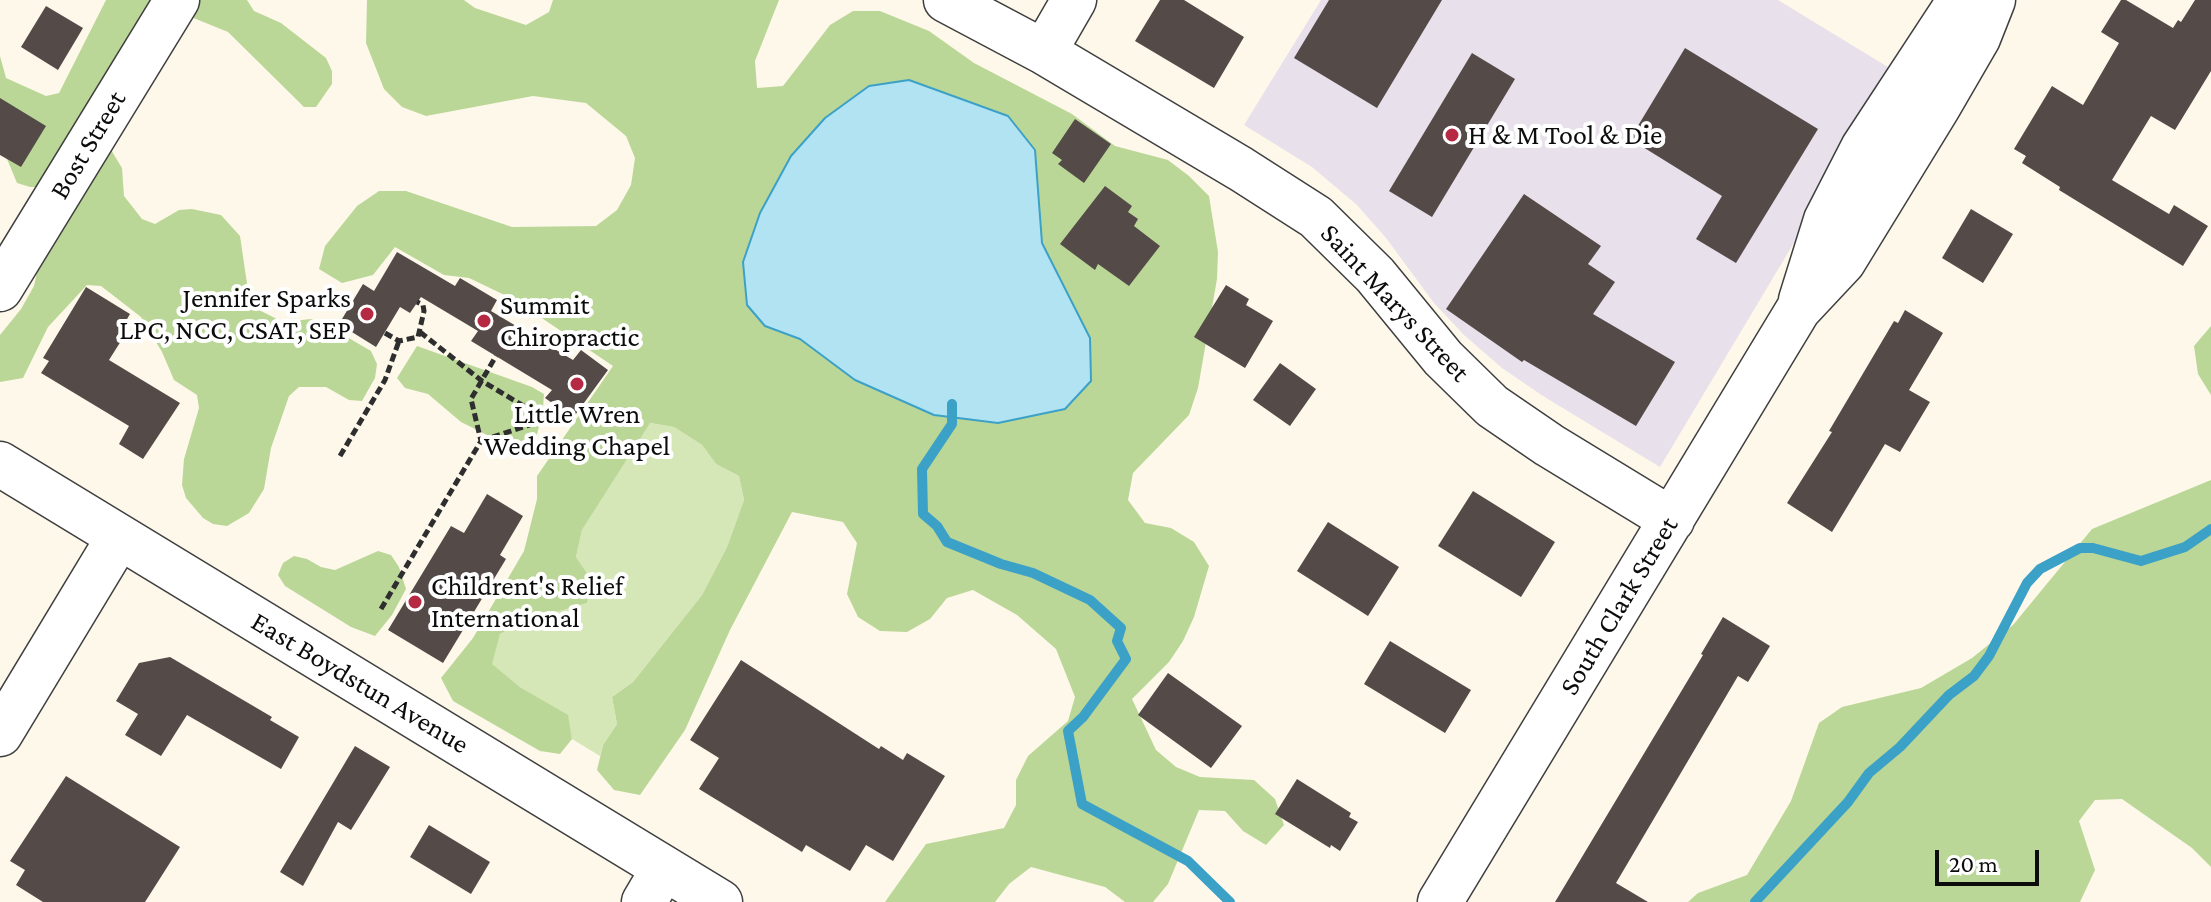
<!DOCTYPE html>
<html>
<head>
<meta charset="utf-8">
<style>
	body { margin:0 }
	#map { position:relative; width:2211px; height:902px; overflow:hidden; background:#fef8eb; font-family:"Crimson Pro",serif }
	canvas { display:block }
	.scale { position:absolute; left:1935px; top:850px; width:104px; height:36px; box-sizing:border-box; border:4px solid #0c0c0c; border-top:0; padding-left:10px; font-size:24px; line-height:28px; white-space:nowrap; color:#0c0c0c; -webkit-text-stroke:6px #fff; paint-order:stroke }
</style>
</head>
<body>
<div id="map">
<canvas width="2211" height="902"></canvas>
<div class="scale">20 m</div>
</div>
<script>
const c = document.querySelector('canvas').getContext('2d');
c.lineJoin = 'round';
function fillPath(path, color) {
  c.fillStyle = color;
  c.fill(path, 'evenodd');
}
function toPath(rows) {
  const path = new Path2D();
  for (const r of rows) {
    path.moveTo(r[0], r[1]);
    for (let i = 2; i < r.length; i += 2) path.lineTo(r[i], r[i + 1]);
  }
  return path;
}
function strokePath(path, color, width, dash) {
  c.strokeStyle = color;
  c.lineWidth = width;
  c.lineCap = dash ? 'butt' : 'round';
  c.setLineDash(dash || []);
  c.stroke(path);
}
function drawText(font, color, halo, rows, align = 'center') {
  c.font = font + ' "Crimson Pro",serif';
  c.lineWidth = 8;
  c.setLineDash([]);
  c.textBaseline = 'middle';
  c.strokeStyle = halo;
  c.fillStyle = color;
  for (const [text, x, y, turn = 0] of rows) {
    c.save();
    c.translate(x, y);
    c.rotate((+turn || 0) * Math.PI / 180);
    c.textAlign = isNaN(turn) ? turn : align;
    if (halo) c.strokeText(text, 0, 0);
    c.fillText(text, 0, 0);
    c.restore();
  }
}
fillPath(toPath([
	[1321,0,1778,0,1896,72,1660,467,1543,396,1502,368,1464,335,1434,303,1386,238,1357,205,1312,167,1244,125]
]), '#e8e0ea');
fillPath(toPath([
	[649,423,674,427,702,445,716,464,739,476,744,500,727,547,702,595,633,682,612,697,617,724,603,745,600,756,572,739,567,715,520,687,491,664,500,634,523,622,587,603,591,581,576,557,582,530]
]), '#d5e7b7');
fillPath(toPath([
	[106,0,247,0,254,11,281,23,326,58,332,71,332,84,316,107,304,107,228,32,164,6,93,120,122,168,124,196,142,219,155,224,179,210,192,209,221,215,240,236,249,297,257,309,283,322,311,319,340,326,347,337,371,351,377,364,375,378,362,401,349,400,326,387,299,387,289,396,271,448,264,489,249,513,227,526,213,524,203,518,186,498,182,485,184,459,199,408,197,395,174,380,162,352,141,317,101,286,87,285,48,327,23,378,0,382,0,335,21,309,34,286,55,187,30,187,17,183,7,159,0,152,0,56,6,78,46,96,59,93],
	[367,0,464,0,475,8,526,25,549,12,553,0,779,0,755,61,757,88,783,86,830,25,853,11,880,11,929,31,974,63,1072,114,1115,146,1168,160,1189,176,1209,196,1218,252,1217,279,1198,388,1189,415,1133,473,1128,500,1145,523,1171,528,1194,542,1209,566,1194,617,1183,641,1169,662,1132,699,1156,750,1176,767,1200,777,1254,780,1275,799,1284,825,1266,845,1243,831,1225,811,1199,810,1168,884,1153,902,1125,902,1105,887,1031,867,1009,884,995,902,885,902,926,844,1004,828,1016,805,1016,780,1028,756,1068,721,1075,697,1056,649,1017,615,973,590,947,598,930,619,907,632,880,631,858,617,847,594,857,543,843,522,792,512,730,630,685,730,640,795,614,790,597,770,603,745,617,724,612,697,633,682,702,595,727,547,744,500,739,476,716,464,702,445,674,427,650,423,582,530,576,557,592,581,587,603,523,622,500,634,492,664,520,687,568,715,572,739,560,754,540,751,453,701,441,678,473,638,524,551,537,499,537,476,613,366,515,300,469,278,444,275,395,247,373,275,342,283,319,269,325,246,357,206,379,191,406,191,512,227,596,226,617,210,631,185,635,158,626,136,586,103,533,96,426,116,402,107,384,89,366,43],
	[1035,150,1042,243,1090,338,1091,381,1065,409,998,423,855,380,800,339],
	[2211,326,2211,395,2198,374,2194,346],
	[417,346,532,387,544,394,543,408,537,435,529,447,509,446,461,422,428,394,405,388,397,378],
	[2211,480,2211,867,2192,848,2122,799,2095,800,2079,821,2095,870,2080,902,1688,902,1698,893,1747,875,1791,801,1819,723,1842,707,1921,688,1972,658,2013,625,2092,529],
	[378,551,391,555,399,567,406,589,392,615,375,636,351,627,285,586,278,575,283,563,294,556,307,559,321,567,335,570]
]), '#bbd797');
const water = toPath([
	[909,80,1008,116,1035,150,1042,243,1090,338,1091,381,1065,409,998,423,934,415,855,380,800,339,765,326,747,305,743,262,760,213,791,156,825,118,869,86,909,80]
]);
fillPath(water, '#b2e3f3');
strokePath(water, '#3ca1c7', 2);
strokePath(toPath([
	[952,404,952,424,922,469,923,514,937,526,947,542,1001,564,1033,573,1090,600,1121,628,1117,641,1126,659,1083,717,1068,731,1082,804,1188,861,1230,902],
	[1755,902,1848,802,1869,773,1900,747,1949,695,1974,676,1989,656,2027,583,2040,569,2080,548,2093,548,2141,561,2185,547,2211,529]
]), '#3ca1c7', 10);
fillPath(toPath([
	[1160,0,1184,0,1244,37,1214,88,1135,41],
	[1329,0,1442,0,1377,108,1294,58],
	[2121,0,2126,0,2173,28,2178,20,2181,22,2195,0,2211,0,2211,71,2175,130,2151,116,2112,180,2169,214,2174,205,2208,226,2183,266,2059,190,2060,187,2022,163,2026,156,2014,149,2052,86,2083,105,2119,43,2101,32],
	[46,6,83,28,58,70,21,47],
	[1685,48,1818,129,1736,263,1696,239,1722,196,1630,139],
	[1472,53,1515,79,1432,217,1389,191],
	[0,98,46,126,21,167,0,155],
	[1075,119,1111,144,1084,183,1058,164,1062,160,1052,153],
	[1105,186,1132,206,1128,212,1138,219,1134,226,1160,246,1129,286,1098,264,1095,270,1060,244],
	[1524,194,1601,246,1588,264,1615,282,1593,314,1675,362,1636,426,1524,360,1522,362,1446,309],
	[1971,209,2013,234,1983,283,1942,258],
	[397,252,455,286,460,278,497,300,491,311,573,360,581,350,608,370,573,418,545,398,552,390,471,341,478,331,421,297,410,313,400,307,376,347,339,324,363,284,374,291],
	[1226,285,1249,299,1246,305,1273,321,1245,368,1194,337],
	[86,287,130,314,116,338,121,341,109,360,180,403,143,459,119,444,129,426,41,373,49,361,43,358],
	[1905,310,1943,333,1909,390,1930,402,1900,452,1885,444,1832,532,1787,503,1832,432,1829,431,1894,321,1898,323],
	[1280,363,1316,389,1290,426,1253,400],
	[1473,491,1555,542,1521,597,1438,546],
	[487,494,523,516,500,555,506,559,443,663,388,630,451,526,464,533],
	[1328,522,1399,567,1368,616,1297,571],
	[1723,617,1770,646,1748,682,1738,676,1616,883,1648,902,1555,902,1703,655,1701,654],
	[1390,641,1471,690,1445,733,1364,684],
	[170,657,272,717,270,720,299,737,281,769,187,715,161,756,125,735,138,714,116,701,139,663],
	[741,660,879,749,881,746,903,760,907,753,945,776,893,861,866,845,850,871,806,845,802,852,699,789,719,758,690,740],
	[1168,673,1242,726,1211,768,1138,715],
	[355,746,390,767,351,830,338,822,303,886,280,872],
	[66,776,180,847,145,902,43,902,16,885,25,870,10,861],
	[1297,779,1351,813,1349,817,1358,822,1340,851,1331,845,1330,848,1275,814],
	[429,825,490,862,471,894,410,857]
]), '#544b49');
const minor = toPath([
	[946,0,1044,52,1241,169,1316,217,1375,275,1443,358,1492,406,1549,445,1672,520],
	[1044,52,1074,0],
	[0,289,177,0],
	[1801,300,1826,220,1863,148,1960,0],
	[0,464,720,902],
	[0,734,119,537],
	[644,902,664,868],
	[1440,902,1798,310,1843,262,1938,107,1978,38,1993,0]
]);
strokePath(minor, '#3f3f3f', 47);
strokePath(toPath([
	[420,332,482,381,527,408,532,424],
	[385,333,399,341,418,337,424,311,423,305,417,302],
	[481,441,550,418,558,407],
	[340,456,385,380,399,341],
	[381,609,481,441,471,399,496,356]
]), '#2e2e2e', 5, [8, 4]);
strokePath(minor, '#fff', 44);
for (const [x, y, r, color] of [
	[1452,135,8,"#b52a42"],
	[367,314,8,"#b52a42"],
	[484,321,8,"#b52a42"],
	[577,384,8,"#b52a42"],
	[415,602,8,"#b52a42"]
]) {
  const dot = new Path2D();
  dot.arc(x, y, r, 0, 2 * Math.PI);
  c.fillStyle = color;
  c.fill(dot);
  strokePath(dot, '#fff', 3);
}
drawText('28px', '#0c0c0c', '#fff', [
	["H & M Tool & Die",1468,135],
	["Jennifer Sparks",351,298,"right"],
	["LPC, NCC, CSAT, SEP",351,330,"right"],
	["Summit",500,305],
	["Chiropractic",500,337],
	["Little Wren",577,414,"center"],
	["Wedding Chapel",577,446,"center"],
	["Childrent's Relief",431,586],
	["International",431,618]
], 'left');
drawText('28px', '#0c0c0c', '#fff', [
	["Bost Street",88,145,-59],
	["Saint Marys Street",1395,303,47],
	["South Clark Street",1619,606,-59],
	["East Boydstun Avenue",360,683,31]
]);
</script>
</body>
</html>
